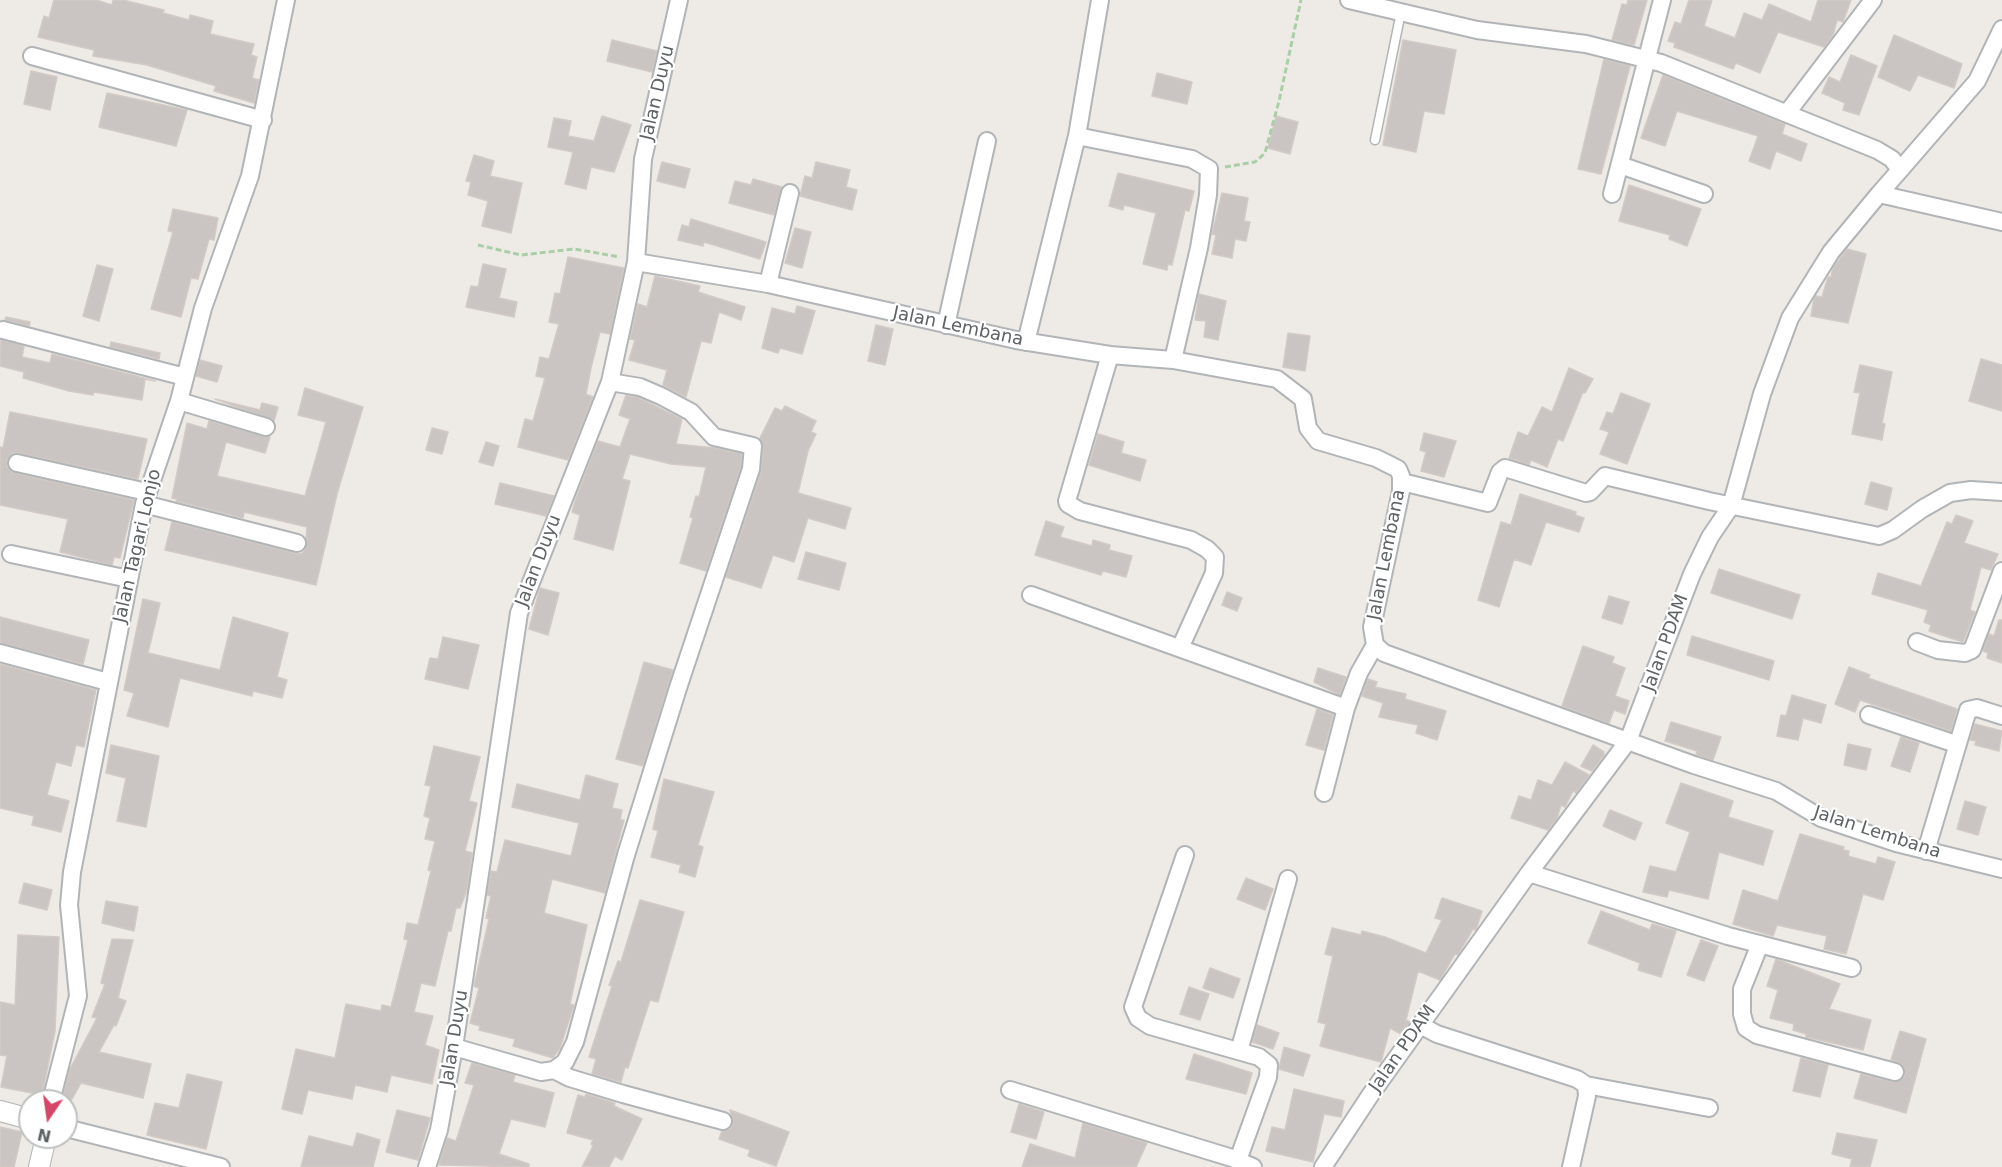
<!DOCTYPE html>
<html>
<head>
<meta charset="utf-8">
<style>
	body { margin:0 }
	#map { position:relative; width:2002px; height:1167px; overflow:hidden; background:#eeeae6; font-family:"DejaVu Sans",sans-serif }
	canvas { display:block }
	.north { position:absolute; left:18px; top:1089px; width:60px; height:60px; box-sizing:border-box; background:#fff; border:2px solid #bfc1c1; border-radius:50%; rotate:193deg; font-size:16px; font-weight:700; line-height:24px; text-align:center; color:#5e6365 }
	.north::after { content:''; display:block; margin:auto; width:21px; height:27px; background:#d54668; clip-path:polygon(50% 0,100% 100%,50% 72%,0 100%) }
</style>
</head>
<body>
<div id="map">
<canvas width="2002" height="1167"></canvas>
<div class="north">N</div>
</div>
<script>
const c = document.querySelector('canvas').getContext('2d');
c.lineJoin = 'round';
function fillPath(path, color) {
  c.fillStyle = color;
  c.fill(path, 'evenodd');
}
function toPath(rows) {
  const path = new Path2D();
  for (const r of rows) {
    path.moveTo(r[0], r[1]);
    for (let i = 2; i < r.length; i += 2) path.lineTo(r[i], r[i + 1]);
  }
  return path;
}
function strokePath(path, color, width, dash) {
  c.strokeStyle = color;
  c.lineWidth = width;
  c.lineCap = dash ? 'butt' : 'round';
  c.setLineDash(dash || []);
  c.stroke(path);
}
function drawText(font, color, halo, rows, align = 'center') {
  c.font = font + ' "DejaVu Sans",sans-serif';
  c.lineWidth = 4.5;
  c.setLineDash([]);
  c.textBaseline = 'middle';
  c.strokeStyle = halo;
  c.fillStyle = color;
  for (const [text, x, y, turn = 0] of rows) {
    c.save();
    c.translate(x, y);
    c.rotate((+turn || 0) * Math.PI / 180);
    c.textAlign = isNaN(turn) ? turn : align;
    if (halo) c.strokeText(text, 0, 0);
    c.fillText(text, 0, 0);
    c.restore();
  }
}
const building = toPath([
	[54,0,96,0,112,5,113,0,123,0,164,10,163,13,189,20,190,15,213,21,210,34,254,44,251,55,257,57,252,78,259,80,254,103,214,91,216,86,147,65,93,56,94,50,38,37,44,16,49,18,54,0],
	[1628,0,1647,0,1634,45,1612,40,1622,4,1627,5,1628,0],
	[1689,0,1712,0,1704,26,1735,38,1744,13,1762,20,1769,4,1811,22,1818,0,1851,0,1843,22,1837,20,1833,35,1824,47,1778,32,1760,73,1736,63,1733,69,1674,47,1675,43,1668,41,1675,22,1681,24,1689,0],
	[1894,35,1962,64,1954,88,1918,75,1910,91,1878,77,1894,35],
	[612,40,657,51,652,72,607,61,612,40],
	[1403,40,1456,50,1444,114,1424,111,1416,152,1383,145,1403,40],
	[1851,55,1877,66,1859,115,1843,110,1845,103,1822,93,1829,77,1840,82,1851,55],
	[1604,59,1630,66,1601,174,1578,169,1604,59],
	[31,71,57,77,50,110,24,104,31,71],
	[1157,73,1192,82,1187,104,1152,96,1157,73],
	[1663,75,1785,124,1782,134,1807,144,1801,161,1776,151,1770,169,1749,161,1758,136,1677,111,1665,146,1641,138,1663,75],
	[107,93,187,110,176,146,99,127,107,93],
	[602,116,631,125,614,172,591,167,586,189,565,184,573,152,548,147,554,118,571,121,568,136,594,141,602,116],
	[1276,116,1298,122,1290,154,1268,148,1276,116],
	[474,155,494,161,490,176,522,183,511,233,482,226,488,201,468,195,471,182,466,181,474,155],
	[662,162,690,169,685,188,657,181,662,162],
	[816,162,850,170,846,187,857,190,852,210,800,196,805,176,812,178,816,162],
	[1118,173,1194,191,1189,211,1185,210,1172,265,1168,264,1167,270,1143,264,1156,213,1124,205,1123,210,1109,206,1118,173],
	[753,179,782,187,774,215,729,203,735,181,751,185,753,179],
	[1629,185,1701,209,1687,246,1669,239,1670,235,1619,221,1629,185],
	[1222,193,1248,198,1244,221,1250,222,1246,241,1235,239,1232,258,1212,254,1216,235,1212,234,1222,193],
	[173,209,218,218,214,240,209,239,198,279,191,278,181,317,151,309,173,232,168,231,173,209],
	[691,219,766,242,760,259,704,242,703,246,678,240,682,225,689,227,691,219],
	[795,228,811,232,802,268,785,263,795,228],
	[1847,249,1866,254,1848,323,1811,316,1814,299,1816,296,1822,297,1828,277,1831,277,1833,268,1847,249],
	[568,257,624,268,610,334,600,332,591,368,586,394,593,397,568,460,518,447,525,419,533,421,545,378,536,376,540,357,549,359,559,324,549,322,555,293,560,294,568,257],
	[483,264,506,269,499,298,517,302,514,317,466,307,471,286,478,287,483,264],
	[97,265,113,269,99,321,83,316,97,265],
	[655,276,700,286,698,292,745,307,741,320,719,312,711,343,701,341,686,397,663,385,667,370,629,360,635,340,630,339,638,304,647,307,655,276],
	[1199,294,1226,301,1218,340,1204,337,1206,321,1195,320,1199,294],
	[797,306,815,311,802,354,780,348,778,353,762,348,772,308,795,314,797,306],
	[6,317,30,322,29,326,5,320,6,317],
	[876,325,893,329,885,365,868,361,876,325],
	[1288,333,1310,336,1305,371,1283,367,1288,333],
	[1,340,24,346,22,357,50,363,52,354,155,381,145,379,142,400,94,392,93,395,69,391,23,378,24,372,0,366,1,340],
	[111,342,160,353,159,359,110,347,111,342],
	[1981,359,2002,365,2002,411,1969,401,1981,359],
	[200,360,222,366,217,382,196,376,200,360],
	[1860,365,1892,372,1882,423,1885,424,1882,440,1852,434,1860,393,1854,392,1860,365],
	[1569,368,1593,379,1585,393,1583,392,1563,441,1558,439,1547,467,1531,460,1529,465,1509,458,1518,432,1528,436,1542,407,1552,412,1569,368],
	[305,388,363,407,337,494,316,585,165,550,172,522,294,553,301,554,305,550,307,527,244,512,243,518,176,501,177,499,172,498,187,423,207,429,209,421,270,437,265,453,226,442,217,476,305,496,326,422,298,415,305,388],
	[1621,393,1650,404,1627,464,1600,454,1609,432,1600,429,1607,412,1613,414,1621,393],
	[626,395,637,397,682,419,676,444,715,448,742,454,741,467,706,571,680,563,693,518,690,517,696,496,699,497,706,467,671,464,630,454,622,479,630,481,613,550,574,539,580,515,572,512,576,498,598,441,620,447,630,419,619,415,626,395],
	[215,399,260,410,262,403,278,407,274,421,215,399],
	[785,406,816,421,811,432,816,434,808,451,798,493,851,508,845,529,808,518,794,562,773,555,761,588,726,577,761,472,763,447,760,438,775,408,782,411,785,406],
	[10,412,147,439,138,479,19,453,13,453,7,460,7,467,15,473,134,500,120,558,114,557,112,565,60,552,68,519,0,505,0,447,3,448,10,412],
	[432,428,448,432,442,454,426,450,432,428],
	[1424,433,1456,441,1444,477,1421,471,1426,452,1420,450,1424,433],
	[1098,434,1124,442,1121,453,1146,460,1140,481,1089,465,1098,434],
	[486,442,499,446,493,466,479,462,486,442],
	[1871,482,1892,488,1887,510,1865,504,1871,482],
	[500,483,554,496,546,516,495,504,500,483],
	[1520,494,1576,512,1575,515,1584,518,1579,532,1546,522,1531,565,1514,559,1499,607,1478,600,1501,522,1511,525,1520,494],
	[1956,515,1973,521,1964,543,1998,554,1991,570,1981,567,1970,610,1975,612,1963,642,1929,631,1931,625,1924,622,1928,610,1872,594,1878,573,1921,586,1947,522,1952,524,1956,515],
	[1046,521,1064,527,1060,537,1092,546,1093,540,1110,545,1109,550,1132,556,1126,577,1103,571,1101,575,1035,555,1046,521],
	[806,552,846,563,839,590,798,579,806,552],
	[1719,569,1800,595,1792,619,1711,593,1719,569],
	[540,588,559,593,548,635,529,629,540,588],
	[1227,592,1242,598,1237,611,1222,605,1227,592],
	[1609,596,1629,602,1622,624,1602,618,1609,596],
	[143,599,160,603,148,653,220,670,233,617,288,633,277,677,287,680,282,698,253,691,252,696,180,678,168,727,127,716,134,693,124,690,143,599],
	[0,617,89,640,83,664,0,643,0,617],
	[1999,620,2002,620,2002,663,1987,658,1988,653,1983,651,1989,634,1994,636,1999,620],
	[1692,636,1774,661,1769,680,1687,655,1692,636],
	[443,637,479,645,468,689,425,679,430,658,438,659,443,637],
	[1583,646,1614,657,1612,663,1625,668,1615,696,1629,701,1625,714,1614,710,1609,723,1562,706,1583,646],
	[644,662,673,670,643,766,616,759,644,662],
	[0,664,96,690,84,747,76,745,71,766,56,762,47,795,69,801,61,832,32,825,34,816,0,808,0,664],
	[1849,667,1870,675,1868,678,1957,709,1951,731,1860,700,1855,712,1835,704,1849,667],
	[1318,668,1346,677,1340,695,1314,682,1318,668],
	[1368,679,1377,682,1375,687,1406,694,1405,699,1446,711,1437,740,1416,733,1418,725,1379,717,1383,703,1362,696,1368,679],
	[1792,695,1826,705,1821,723,1803,718,1798,740,1777,736,1781,715,1786,716,1792,695],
	[1317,709,1333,715,1324,750,1306,745,1317,709],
	[1671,722,1721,737,1713,760,1696,755,1697,751,1665,741,1671,722],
	[1975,724,2002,731,1999,751,1975,745,1976,741,1970,740,1975,724],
	[1901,737,1919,743,1910,772,1891,766,1901,737],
	[1848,744,1871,749,1866,770,1844,765,1848,744],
	[111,745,159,756,146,827,117,821,126,778,106,773,111,745],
	[1593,745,1604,752,1604,755,1592,771,1581,766,1593,745],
	[434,746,480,757,469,801,477,803,465,851,472,853,467,890,460,908,456,908,451,931,448,931,435,986,421,983,414,1012,433,1016,425,1045,439,1050,432,1084,391,1075,387,1092,355,1085,352,1099,308,1090,302,1114,282,1109,296,1049,335,1058,346,1004,381,1011,382,1005,391,1007,408,940,404,939,407,923,418,925,431,871,428,870,435,841,425,839,430,818,424,816,431,786,425,785,434,746],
	[1565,762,1589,775,1576,793,1573,791,1565,807,1561,805,1557,818,1548,830,1511,818,1519,796,1531,800,1538,780,1552,785,1565,762],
	[586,775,618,784,612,808,622,810,620,820,624,820,605,893,552,879,544,913,587,925,570,1004,574,1005,560,1048,553,1058,513,1046,515,1039,479,1030,480,1026,470,1023,479,988,474,986,489,919,486,918,491,896,487,895,491,871,497,872,505,840,571,856,579,823,512,807,517,784,580,800,586,775],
	[664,779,714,792,698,845,703,847,695,877,679,872,681,865,651,857,658,831,653,829,664,779],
	[1681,783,1733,801,1728,817,1773,831,1763,865,1719,852,1708,899,1669,890,1667,897,1643,892,1650,866,1676,872,1690,832,1666,823,1681,783],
	[1965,801,1986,807,1978,835,1957,829,1965,801],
	[1610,810,1642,823,1635,840,1603,826,1610,810],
	[1800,834,1844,847,1843,850,1849,851,1848,856,1876,864,1878,857,1895,862,1883,900,1863,894,1846,954,1824,949,1827,936,1777,925,1773,936,1733,924,1743,890,1778,901,1800,834],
	[1246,878,1273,889,1265,910,1237,899,1246,878],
	[24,883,52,890,47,910,19,903,24,883],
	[1442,898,1482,911,1476,930,1473,929,1458,955,1455,954,1440,980,1418,971,1406,1020,1410,1022,1401,1034,1390,1028,1381,1062,1320,1046,1326,1024,1318,1022,1333,956,1325,954,1332,928,1361,935,1362,931,1385,937,1426,953,1442,920,1435,918,1442,898],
	[640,900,684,912,658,1002,650,1000,628,1068,625,1067,621,1082,592,1074,596,1059,589,1057,612,986,609,985,618,961,621,962,640,900],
	[106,901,138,907,134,931,102,923,106,901],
	[1601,911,1650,930,1652,924,1676,931,1661,977,1638,970,1640,963,1588,943,1601,911],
	[18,935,59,937,55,1031,42,1095,1,1087,7,1056,0,1055,0,1002,15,1005,18,935],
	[112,939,133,940,118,998,126,1001,116,1026,114,1025,99,1052,151,1064,143,1098,81,1083,71,1101,62,1099,70,1069,97,1018,92,1017,105,984,101,983,112,939],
	[1701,940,1718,946,1704,981,1687,975,1701,940],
	[1776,959,1840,984,1829,1009,1871,1020,1863,1050,1806,1037,1806,1034,1793,1030,1794,1024,1770,1018,1778,990,1767,986,1776,959],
	[1210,968,1240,979,1233,998,1203,988,1210,968],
	[1189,987,1209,994,1200,1020,1180,1014,1189,987],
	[1257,1025,1279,1033,1273,1049,1252,1042,1257,1025],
	[1900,1031,1926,1039,1906,1113,1854,1098,1861,1074,1893,1082,1903,1079,1905,1074,1903,1065,1891,1060,1900,1031],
	[1284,1047,1310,1055,1303,1076,1279,1069,1284,1047],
	[1194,1054,1252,1073,1246,1094,1186,1079,1194,1054],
	[1801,1058,1828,1065,1820,1097,1793,1091,1801,1058],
	[472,1063,515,1075,513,1082,554,1093,545,1127,511,1119,499,1154,529,1164,529,1167,439,1165,447,1138,456,1141,474,1085,465,1083,472,1063],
	[187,1074,222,1082,206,1149,147,1135,155,1103,179,1108,187,1074],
	[1294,1089,1344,1101,1341,1117,1324,1114,1313,1162,1266,1151,1272,1127,1285,1130,1294,1089],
	[586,1094,615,1103,614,1106,642,1119,622,1160,615,1156,609,1167,582,1167,593,1146,591,1144,593,1140,567,1133,578,1095,585,1097,586,1094],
	[1019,1104,1044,1112,1036,1139,1011,1132,1019,1104],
	[397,1110,430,1118,418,1160,386,1152,397,1110],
	[730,1110,789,1132,776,1166,748,1156,750,1150,719,1139,722,1131,730,1129,733,1124,730,1110],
	[1083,1123,1147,1143,1136,1167,1022,1167,1030,1144,1075,1158,1083,1123],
	[0,1127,22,1132,14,1167,0,1167,0,1127],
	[357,1133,380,1140,373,1167,301,1167,309,1136,353,1147,357,1133],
	[1837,1133,1877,1140,1870,1167,1850,1167,1852,1159,1832,1154,1837,1133]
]);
fillPath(building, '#cac5c3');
strokePath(building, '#d2cac5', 1.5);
const service = toPath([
	[1375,140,1401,12]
]);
const minor = toPath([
	[1100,0,1077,136,1192,159,1209,169,1208,195,1199,248,1173,360],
	[1349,0,1477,30,1586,44,1661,63,1877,150,1892,159,1900,170,1879,194],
	[32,56,263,120],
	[1787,113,1873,0],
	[1620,165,1704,194],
	[1900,170,1977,81,2002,29],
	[1612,194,1662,0],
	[636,262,768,284,1016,340,1110,355,1173,360,1277,379,1303,399,1308,428,1318,441,1376,458,1398,469,1401,476,1401,491,1372,627,1375,645,1384,653,1694,765,1776,791,1821,818,1896,843,2002,869],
	[768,284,790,193],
	[946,325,987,141],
	[3,330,185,377],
	[1026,342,1077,136],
	[1110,355,1067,501,1068,504,1080,511,1191,540,1207,549,1215,557,1214,573,1180,648],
	[179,401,266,427],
	[17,463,147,492],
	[1402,482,1488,503,1500,472,1505,468,1586,493,1590,492,1605,476,1709,501,1879,536,1893,530,1922,509,1950,493,1971,490,2002,492],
	[144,504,297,543],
	[11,554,129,579],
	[1031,595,1346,708],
	[1917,642,1938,650,1965,653,1972,650,2002,571],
	[0,653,108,682],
	[1869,715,1956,744],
	[1324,793,1346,708,1359,673,1375,645],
	[1926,851,1968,710,1977,708,2002,716],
	[1185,855,1133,1007,1138,1018,1150,1026,1259,1057,1269,1065,1268,1077,1238,1160],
	[1529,873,1728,936,1852,968],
	[1760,944,1742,989,1742,1014,1746,1028,1757,1035,1895,1072],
	[1420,1025,1437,1034,1577,1079,1586,1085,1587,1096,1571,1167],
	[454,1047,541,1072,554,1070,565,1062,575,1042,626,855,678,688,751,469,753,446,714,437,691,412,661,396,640,387,610,382],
	[1239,1051,1288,879],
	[554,1070,570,1078,623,1094,723,1121],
	[1586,1085,1709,1108],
	[1010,1090,1232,1158,1253,1167],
	[51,1101,78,996,69,905,72,872,144,504,179,401,203,308,250,176,286,0],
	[66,1128,221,1167],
	[427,1167,439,1130,454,1047,519,613,610,382,636,262,643,159,679,0],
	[1323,1167,1371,1094,1529,873,1628,741,1692,574,1710,537,1731,506,1762,394,1790,318,1831,252,1879,194,2002,222]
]);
const tertiary = toPath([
	[0,1111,30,1119],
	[39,1167,46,1137]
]);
strokePath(service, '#b1b5b7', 11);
strokePath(minor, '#b1b5b7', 20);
strokePath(tertiary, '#b1b5b7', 22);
strokePath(toPath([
	[1225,167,1255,162,1265,153,1279,101,1301,0],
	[478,245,521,255,574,249,620,257]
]), '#aacfa8', 3, [6, 3]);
strokePath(service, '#fff', 8);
strokePath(minor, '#fff', 16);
strokePath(tertiary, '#fff', 20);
drawText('18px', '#5e6365', '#fff', [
	["Jalan Duyu",658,93,-77],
	["Jalan Lembana",958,327,12],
	["Jalan Tagari Lonjo",138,546,-77],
	["Jalan Lembana",1387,555,-79],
	["Jalan Duyu",539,561,-69],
	["Jalan PDAM",1666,643,-70],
	["Jalan Lembana",1877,833,18],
	["Jalan Duyu",455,1038,-81],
	["Jalan PDAM",1403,1049,-55]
]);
</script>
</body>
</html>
